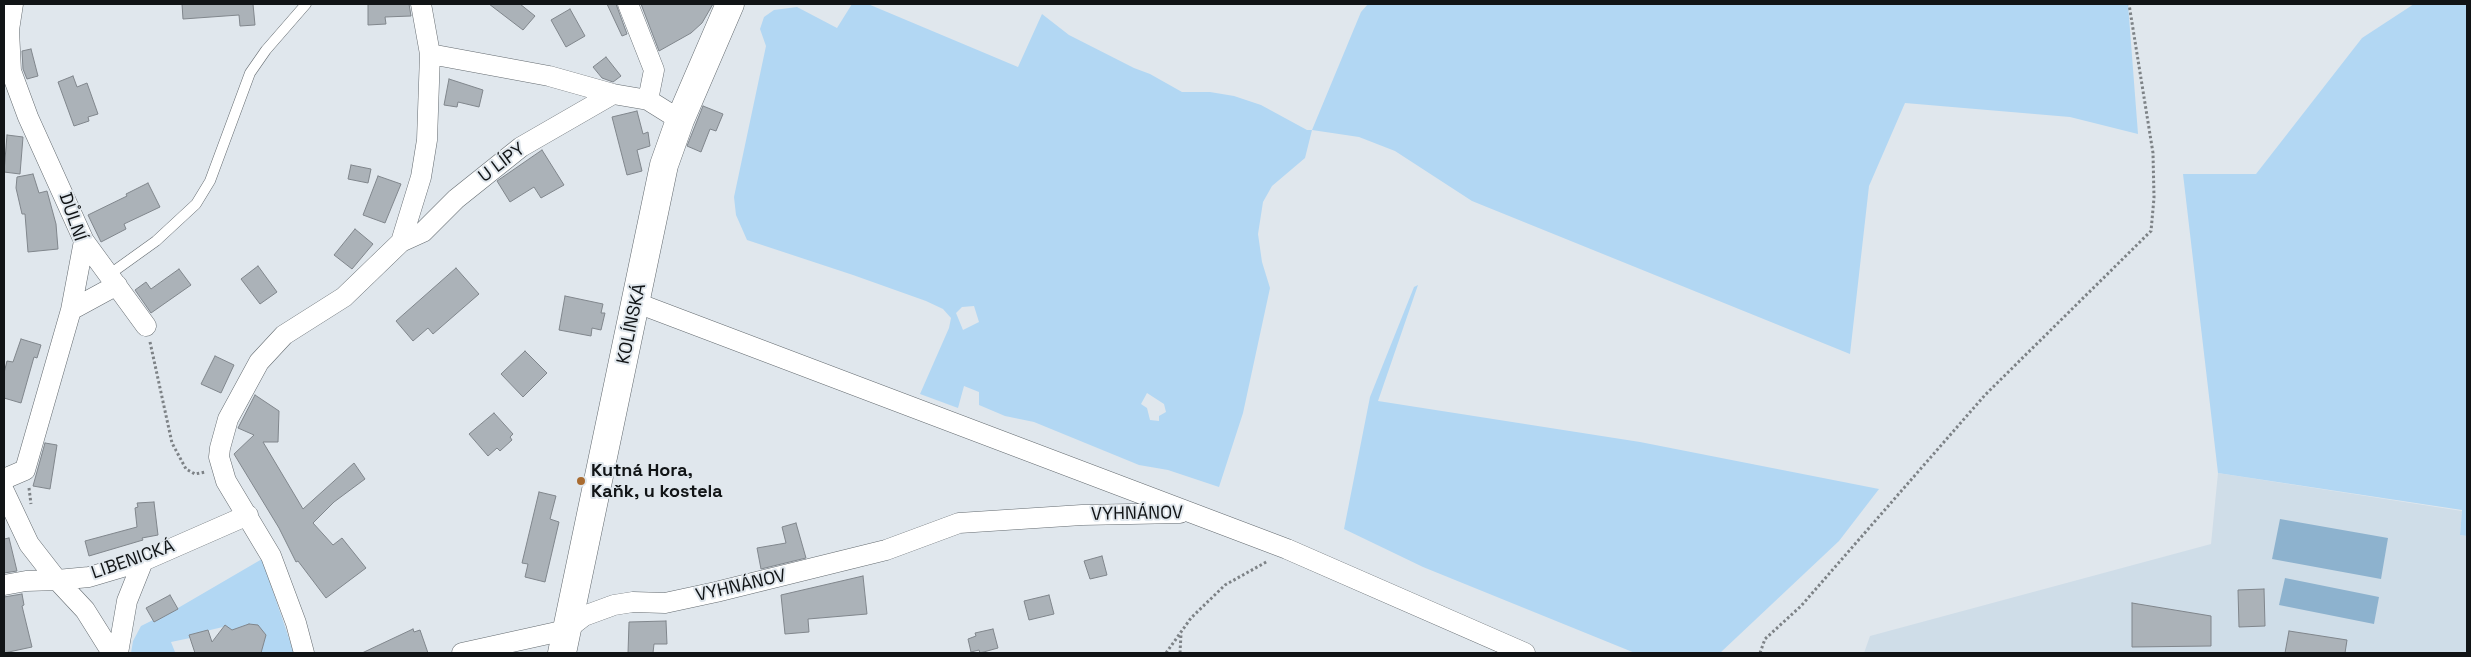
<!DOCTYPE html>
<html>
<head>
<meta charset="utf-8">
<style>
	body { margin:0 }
	#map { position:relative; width:2471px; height:657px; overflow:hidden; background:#e0e7ed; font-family:"Space Grotesk",sans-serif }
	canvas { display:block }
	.frame { position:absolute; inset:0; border:5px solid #111416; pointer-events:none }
</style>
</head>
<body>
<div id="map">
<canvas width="2471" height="657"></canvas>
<div class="frame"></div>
</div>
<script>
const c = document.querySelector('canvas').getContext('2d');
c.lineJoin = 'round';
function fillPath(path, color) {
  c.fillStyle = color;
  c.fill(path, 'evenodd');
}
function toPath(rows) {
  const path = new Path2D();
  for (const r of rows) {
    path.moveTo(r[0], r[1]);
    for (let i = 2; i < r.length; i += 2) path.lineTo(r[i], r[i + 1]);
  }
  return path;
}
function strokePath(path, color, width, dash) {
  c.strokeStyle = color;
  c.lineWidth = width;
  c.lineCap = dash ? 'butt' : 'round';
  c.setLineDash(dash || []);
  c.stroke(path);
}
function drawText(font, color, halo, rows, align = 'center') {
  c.font = font + ' "Space Grotesk",sans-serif';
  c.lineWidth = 4;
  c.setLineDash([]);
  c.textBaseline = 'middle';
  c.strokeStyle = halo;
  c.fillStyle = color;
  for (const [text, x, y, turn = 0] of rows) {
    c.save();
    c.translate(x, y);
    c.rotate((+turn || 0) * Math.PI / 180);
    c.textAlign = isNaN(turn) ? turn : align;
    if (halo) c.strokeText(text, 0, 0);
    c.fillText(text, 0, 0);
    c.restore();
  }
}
fillPath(toPath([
	[2218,473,2462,511,2460,535,2467,536,2467,653,1864,653,1870,636,2211,544]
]), '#cfdde8');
fillPath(toPath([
	[852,4,868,4,1018,67,1042,14,1069,35,1134,68,1150,74,1182,92,1210,92,1234,96,1261,105,1307,130,1312,130,1361,12,1368,4,2128,4,2138,134,2070,117,1905,103,1869,186,1850,354,1472,201,1395,151,1359,137,1312,130,1305,158,1272,186,1263,202,1258,234,1262,262,1270,288,1243,413,1219,487,1168,470,1139,465,1034,422,1005,416,979,405,979,392,964,386,958,408,920,394,949,328,951,318,943,309,926,301,853,275,747,240,736,215,734,197,766,46,760,29,764,17,774,10,797,7,837,28],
	[974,306,979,322,963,330,956,313,962,307],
	[1147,393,1164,404,1166,412,1159,416,1159,421,1150,420,1147,408,1141,404],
	[2414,4,2467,4,2467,536,2460,535,2462,510,2218,473,2183,174,2256,174,2362,38],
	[1418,285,1378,401,1640,442,1879,489,1839,541,1720,653,1635,653,1423,567,1344,529,1370,397,1414,287],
	[262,559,294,653,256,653,256,651,262,651,260,648,265,640,262,640,250,624,236,629,237,632,223,627,189,635,190,638,171,642,175,652,170,653,131,653,133,641,141,626,153,620,154,622]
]), '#b2d7f3');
fillPath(toPath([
	[2280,519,2388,538,2381,579,2272,559],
	[2285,578,2379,597,2374,624,2279,605]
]), '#8db2ce');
const building = toPath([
	[182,4,253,4,255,25,240,26,239,15,183,19,182,4],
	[368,4,409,4,411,16,385,17,386,24,368,25,368,4],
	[489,4,520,4,535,16,523,30,489,4],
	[607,4,616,4,627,34,622,36,607,4],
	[641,4,713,4,702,23,691,33,659,51,641,4],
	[570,9,585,36,566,47,551,20,570,9],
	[31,49,38,76,27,79,23,69,22,51,31,49],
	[606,57,621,76,613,82,602,78,593,67,606,57],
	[73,76,77,87,87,83,98,114,88,117,89,121,74,126,58,82,73,76],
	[449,79,483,90,479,107,458,102,457,107,444,105,449,79],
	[703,106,723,114,716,131,710,129,701,152,687,146,703,106],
	[637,111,643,134,648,132,650,146,637,150,642,171,627,175,612,117,637,111],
	[7,135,23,137,20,174,4,172,7,135],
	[542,150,564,185,541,198,534,187,510,202,497,181,542,150],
	[351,165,371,169,368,183,348,179,351,165],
	[33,174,39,193,47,191,56,224,58,249,28,252,25,214,22,214,16,188,17,177,33,174],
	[378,176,401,184,385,223,363,215,378,176],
	[148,183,160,207,124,224,126,229,101,242,88,215,127,196,126,194,148,183],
	[355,229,373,244,352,269,334,255,355,229],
	[258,266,277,292,260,304,241,279,258,266],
	[456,268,479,294,433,334,428,328,413,341,396,321,456,268],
	[179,269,191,285,151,313,135,290,146,282,151,289,179,269],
	[565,296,603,304,601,313,605,313,601,330,592,328,591,336,559,330,565,296],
	[21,339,41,345,37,358,34,357,21,403,4,398,4,373,7,361,13,362,21,339],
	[525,351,547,373,523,397,501,374,525,351],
	[215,356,234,365,221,393,201,384,215,356],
	[255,395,279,411,278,442,263,442,303,509,354,463,365,479,334,502,313,523,333,545,342,538,366,568,326,598,298,561,296,562,279,528,234,454,254,435,238,428,255,395],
	[494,413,513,434,510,437,512,440,500,451,497,448,488,456,469,434,494,413],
	[45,443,57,445,50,489,33,486,45,443],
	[539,492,556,496,550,519,559,522,545,582,525,577,528,564,522,563,539,492],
	[154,502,158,535,142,538,143,540,89,556,85,541,137,527,135,508,138,507,137,503,154,502],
	[796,523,806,558,761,569,757,548,786,543,782,527,796,523],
	[9,538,17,571,4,573,4,539,9,538],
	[1102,556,1107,575,1090,579,1084,561,1102,556],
	[863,576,867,614,808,619,809,632,785,634,781,595,863,576],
	[2264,589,2265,626,2239,627,2238,590,2264,589],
	[22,594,24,605,22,606,32,647,4,653,4,597,22,594],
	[170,595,178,609,154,622,146,608,170,595],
	[1049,595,1054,614,1029,620,1024,601,1049,595],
	[2132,603,2211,616,2211,646,2132,647,2132,603],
	[666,621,667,644,654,644,653,653,628,653,629,622,666,621],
	[249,624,258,625,266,635,261,653,195,653,189,635,208,630,212,642,225,625,232,630,249,624],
	[413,629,414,632,420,630,428,653,362,653,413,629],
	[993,629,998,648,980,653,979,650,971,652,968,639,976,636,975,633,993,629],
	[2289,631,2347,640,2345,653,2285,653,2289,631]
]);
fillPath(building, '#abb2b8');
strokePath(building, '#80868c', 1);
const lane = toPath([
	[110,274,156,241,196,204,210,181,250,73,266,50,306,4]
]);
const street = toPath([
	[628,4,654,70,648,100],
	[430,54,549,76,613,94,648,100,680,120],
	[84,241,146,326],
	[401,242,423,232,456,199,521,147,613,94],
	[637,303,1287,549,1525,653],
	[71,310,117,285],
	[4,479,25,470,71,310,84,241,28,117,11,71,9,30,13,4],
	[4,491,29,544,57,580,89,577,143,561,248,515],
	[4,585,26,581,57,580,85,610,112,653],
	[118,653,127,601,143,561],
	[304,653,296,623,271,556,226,481,219,457,220,448,228,419,259,362,284,335,344,297,401,242,421,177,427,140,430,54,421,4],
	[462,653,566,630,584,616,614,605,633,602,665,603,716,592,886,550,959,523,1082,515,1180,513]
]);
const secondary = toPath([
	[562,653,664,165,680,120,730,4]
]);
strokePath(lane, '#646b70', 11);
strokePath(street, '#646b70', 21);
strokePath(secondary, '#646b70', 29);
strokePath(toPath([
	[150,342,172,443,186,469,195,474,205,472],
	[29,488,31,504],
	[1166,653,1191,618,1225,585,1268,561],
	[1180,653,1181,634],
	[1760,653,1765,639,1801,606,1985,395,2151,231,2154,198,2153,153,2129,4]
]), '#7d8286', 3, [2.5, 2.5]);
strokePath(lane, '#fff', 10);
strokePath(street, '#fff', 20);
strokePath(secondary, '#fff', 28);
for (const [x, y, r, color] of [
	[581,481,5,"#a96b30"]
]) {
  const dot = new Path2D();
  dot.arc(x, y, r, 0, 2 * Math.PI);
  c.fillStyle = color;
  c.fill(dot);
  strokePath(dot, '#e0e7ed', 2);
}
drawText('18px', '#111416', '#e0e7ed', [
	["U LÍPY",502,163,-37],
	["DŮLNÍ",72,217,71],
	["KOLÍNSKÁ",632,324,-78],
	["VYHNÁNOV",1137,514,-1],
	["LIBENICKÁ",133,560,-19],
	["VYHNÁNOV",741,586,-13]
]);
drawText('bold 18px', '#111416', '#e0e7ed', [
	["Kutná Hora,",591,471],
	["Kaňk, u kostela",591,492]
], 'left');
</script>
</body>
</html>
